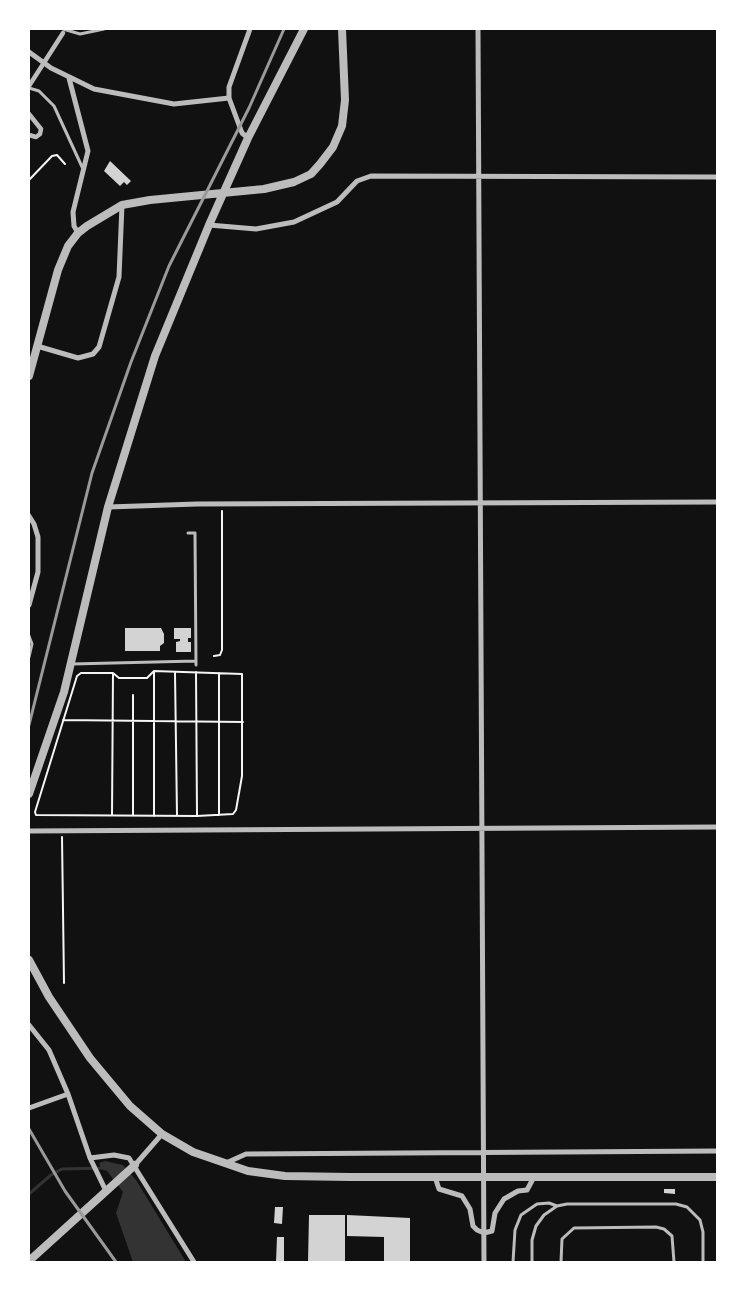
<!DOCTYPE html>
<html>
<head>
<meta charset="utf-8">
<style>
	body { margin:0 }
	#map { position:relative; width:746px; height:1291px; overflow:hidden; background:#111; font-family:"Exo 2",sans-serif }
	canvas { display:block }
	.frame { position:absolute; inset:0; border:30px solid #fff; pointer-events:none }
</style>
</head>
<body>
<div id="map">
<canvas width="746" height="1291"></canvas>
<div class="frame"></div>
</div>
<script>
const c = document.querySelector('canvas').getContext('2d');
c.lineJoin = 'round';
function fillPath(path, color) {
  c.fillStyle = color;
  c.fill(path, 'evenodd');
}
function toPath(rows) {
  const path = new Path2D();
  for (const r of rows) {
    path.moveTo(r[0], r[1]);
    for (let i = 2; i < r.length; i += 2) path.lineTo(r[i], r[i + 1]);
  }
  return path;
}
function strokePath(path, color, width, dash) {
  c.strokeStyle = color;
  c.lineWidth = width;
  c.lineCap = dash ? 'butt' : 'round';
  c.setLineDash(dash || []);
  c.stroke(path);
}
fillPath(toPath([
	[105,1161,123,1165,136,1180,186,1262,133,1262,116,1213,123,1192,107,1171,101,1169,99,1163]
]), '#333');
strokePath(toPath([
	[29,1194,51,1175,62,1169,105,1168]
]), '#333', 3);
fillPath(toPath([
	[110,161,131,181,127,185,124,182,120,186,104,171],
	[125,628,161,628,164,634,164,643,160,646,160,651,125,651],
	[174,628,191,628,191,638,188,638,188,642,191,642,191,652,176,652,176,642,180,641,180,639,174,639],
	[664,1189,675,1189,675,1194,664,1193],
	[275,1207,283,1207,282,1224,274,1223],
	[309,1215,345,1215,345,1262,308,1262],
	[347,1215,410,1218,410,1262,384,1262,384,1237,347,1236],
	[277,1237,284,1237,284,1262,276,1262]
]), '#d3d3d3');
strokePath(toPath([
	[29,180,52,156,57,155,65,164],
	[214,656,220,655,222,650,222,511],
	[154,671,242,674,242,776,236,810,233,814,197,816,36,815,35,812,77,676,81,673,113,673,119,678,147,678,154,671],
	[154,671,154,816],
	[196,672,197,816],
	[175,673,177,816],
	[133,695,133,815],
	[63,720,243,722],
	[112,815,113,673],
	[219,815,219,673],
	[62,837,64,983]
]), '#f5f5f5', 2);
strokePath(toPath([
	[63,29,80,34,104,29],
	[29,88,39,91,54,106,83,169],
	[188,533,195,533,196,665],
	[29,636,32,644,29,657],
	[72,664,196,661],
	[513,1262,515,1230,521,1215,537,1204,549,1203,557,1206],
	[532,1262,532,1240,536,1226,544,1215,557,1206,567,1204,676,1204,687,1207,700,1220,703,1232,703,1262],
	[561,1262,562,1239,574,1228,656,1227,664,1229,672,1236,674,1262]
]), '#bcbcbc', 3);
strokePath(toPath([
	[29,86,63,33],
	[29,114,41,129,40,134,36,137,29,135]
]), '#bcbcbc', 4.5);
strokePath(toPath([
	[478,29,484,1262],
	[29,52,51,68,94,89,174,104,229,98],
	[69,78,88,151,73,212,74,226,78,233],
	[248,138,242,133,229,98,229,87,250,29],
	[209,225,256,229,294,222,337,202,357,181,371,176,717,177],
	[37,346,78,358,93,354,99,347,119,277,122,205],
	[108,507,197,504,717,502],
	[29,516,34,524,38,537,38,572,29,605],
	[29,831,717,827],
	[29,1025,49,1050,68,1094,90,1158,114,1155,129,1158,194,1262],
	[29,1108,68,1094],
	[90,1158,106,1191],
	[226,1163,246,1154,717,1151],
	[135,1165,162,1134],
	[435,1177,439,1189,462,1196,470,1209,473,1226,477,1230,484,1233,492,1231,495,1213,504,1199,518,1191,527,1190,534,1177]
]), '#bcbcbc', 5);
strokePath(toPath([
	[29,376,58,270,68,246,78,233,87,226,122,205,150,200,264,189,294,182,311,174,320,164,333,147,342,126,345,100,342,29],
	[29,794,64,692,108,507,155,356,209,225,248,138,304,29],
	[29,960,49,997,90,1058,130,1106,162,1134,193,1152,248,1171,285,1176,350,1177,717,1177],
	[29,1261,135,1165]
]), '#bcbcbc', 8);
strokePath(toPath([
	[29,725,92,473,131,362,169,266,249,108,284,29],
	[29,1129,65,1191,116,1262]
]), '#9a9a9a', 3);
</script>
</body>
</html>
